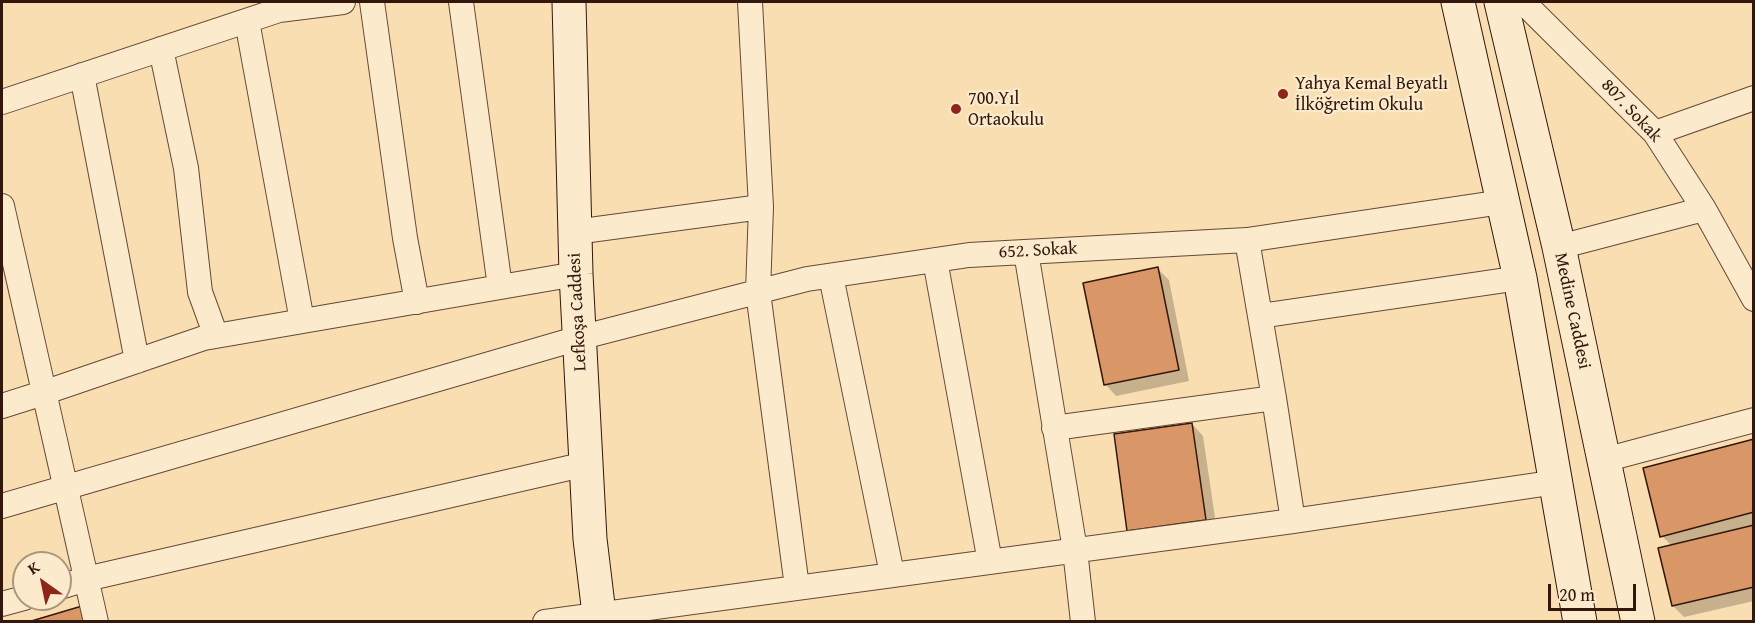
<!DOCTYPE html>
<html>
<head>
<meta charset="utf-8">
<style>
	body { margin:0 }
	#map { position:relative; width:1755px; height:623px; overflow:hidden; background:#f9deb1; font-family:"Gentium Book Plus",serif }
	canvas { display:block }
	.frame { position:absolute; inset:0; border:3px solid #34170c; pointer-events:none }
	.north { position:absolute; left:12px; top:551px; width:60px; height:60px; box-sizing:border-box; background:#fbeacc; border:2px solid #ab967f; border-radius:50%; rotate:327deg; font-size:16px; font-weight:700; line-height:24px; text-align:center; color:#34170c }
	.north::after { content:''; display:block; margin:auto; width:21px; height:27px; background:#8f2418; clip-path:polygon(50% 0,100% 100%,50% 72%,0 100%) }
	.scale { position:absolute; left:1548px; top:584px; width:88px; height:27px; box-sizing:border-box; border:3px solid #34170c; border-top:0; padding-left:8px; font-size:18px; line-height:21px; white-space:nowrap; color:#34170c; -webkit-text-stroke:4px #fbeacc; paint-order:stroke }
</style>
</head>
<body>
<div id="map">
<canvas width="1755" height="623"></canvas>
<div class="frame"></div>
<div class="north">K</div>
<div class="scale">20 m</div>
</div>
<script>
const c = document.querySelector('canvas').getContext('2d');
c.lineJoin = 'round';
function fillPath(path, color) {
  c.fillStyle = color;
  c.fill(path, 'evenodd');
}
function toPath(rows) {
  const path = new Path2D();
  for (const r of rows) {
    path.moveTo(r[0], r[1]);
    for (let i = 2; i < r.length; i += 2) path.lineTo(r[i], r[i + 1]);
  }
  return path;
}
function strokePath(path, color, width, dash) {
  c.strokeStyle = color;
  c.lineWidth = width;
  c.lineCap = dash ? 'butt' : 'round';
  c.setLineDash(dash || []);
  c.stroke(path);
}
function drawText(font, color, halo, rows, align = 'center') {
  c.font = font + ' "Gentium Book Plus",serif';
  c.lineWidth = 4.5;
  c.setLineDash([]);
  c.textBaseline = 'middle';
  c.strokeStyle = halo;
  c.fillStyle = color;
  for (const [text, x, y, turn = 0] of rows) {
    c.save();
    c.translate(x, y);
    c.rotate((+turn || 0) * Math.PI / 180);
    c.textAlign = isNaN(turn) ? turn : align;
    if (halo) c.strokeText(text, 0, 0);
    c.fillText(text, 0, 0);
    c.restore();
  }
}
fillPath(toPath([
	[1158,269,1169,280,1189,381,1116,396,1105,384],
	[1192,424,1203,436,1217,531,1140,542,1128,531],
	[1754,440,1754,601,1684,617,1673,606,1672,546,1662,536]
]), '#0003');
const building = toPath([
	[1158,267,1179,370,1104,385,1083,283,1158,267],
	[1192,423,1206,520,1127,531,1114,434,1192,423],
	[1754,439,1754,512,1660,537,1643,468,1754,439],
	[1754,525,1754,587,1672,606,1658,548,1754,525],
	[82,606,86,622,28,622,82,606]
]);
fillPath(building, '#d99768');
strokePath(building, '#34170c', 1.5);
const street = toPath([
	[372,2,405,238,417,302],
	[461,2,500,287],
	[750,2,761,207,758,292,797,587],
	[1523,2,1655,133,1704,209,1754,299],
	[247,21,302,321],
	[161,49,186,168,200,292,216,336],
	[82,75,137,361],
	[2,102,279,10,343,2],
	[1655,133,1754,98],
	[2,206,96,622],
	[575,232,761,207],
	[1559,247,1704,209],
	[1026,252,1075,550,1083,622],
	[935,260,990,562],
	[831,276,892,574],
	[1260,316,1520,278],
	[1274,398,1293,521],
	[2,406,43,393,204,338,576,274],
	[1054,428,1274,398,1247,240],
	[1604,460,1754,420],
	[2,506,579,338,807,279,969,255,1247,240,1502,202],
	[60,587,86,579,586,464],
	[2,604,24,598],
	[545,622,1293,521,1557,482]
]);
const secondary = toPath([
	[569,2,576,274,590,539,600,622],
	[1458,2,1520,278,1580,622],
	[1501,2,1559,247,1638,622]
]);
strokePath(street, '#654935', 26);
strokePath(secondary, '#34170c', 35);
strokePath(street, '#fbeacc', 24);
strokePath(secondary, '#fbeacc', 33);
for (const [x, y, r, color] of [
	[1283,94,6,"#8f2418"],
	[956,109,6,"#8f2418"]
]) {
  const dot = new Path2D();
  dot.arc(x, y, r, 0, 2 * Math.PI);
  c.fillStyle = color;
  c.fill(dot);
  strokePath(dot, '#fbeacc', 2);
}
drawText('18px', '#34170c', '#fbeacc', [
	["Yahya Kemal Beyatlı",1295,84],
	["İlköğretim Okulu",1295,105],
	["700.Yıl",968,99],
	["Ortaokulu",968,120]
], 'left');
drawText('18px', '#34170c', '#fbeacc', [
	["807. Sokak",1631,111,47],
	["652. Sokak",1038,251,-3],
	["Medine Caddesi",1572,311,78],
	["Lefkoşa Caddesi",578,312,-93]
]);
</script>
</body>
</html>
